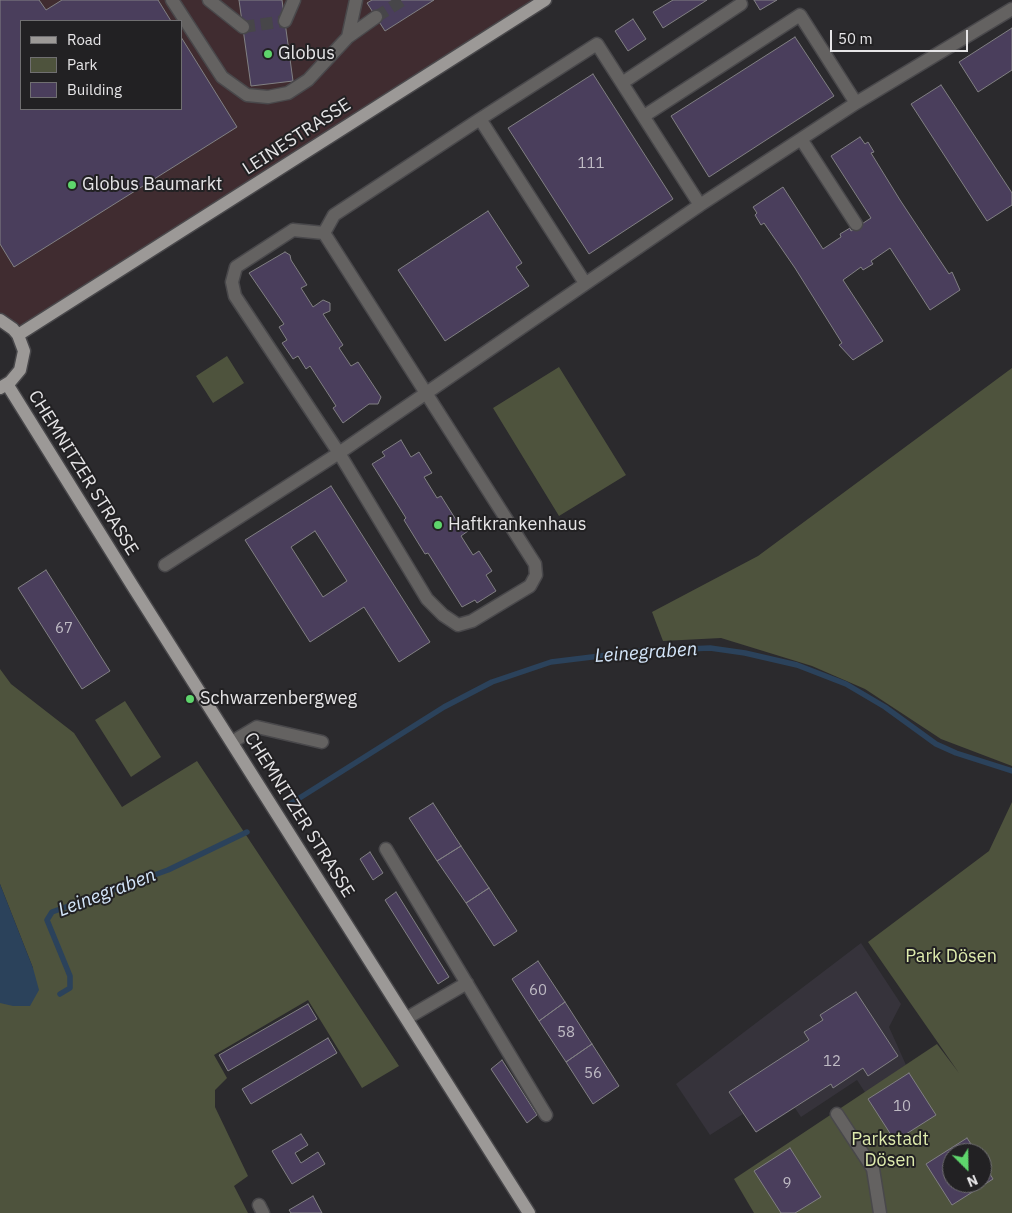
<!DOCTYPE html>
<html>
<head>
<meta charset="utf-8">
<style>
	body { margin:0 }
	#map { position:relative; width:1012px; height:1213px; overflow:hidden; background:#2b2a2d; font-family:"IBM Plex Sans",sans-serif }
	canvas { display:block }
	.legend { position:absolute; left:20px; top:20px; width:162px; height:90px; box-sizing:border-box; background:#222123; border:1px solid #706f71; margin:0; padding:6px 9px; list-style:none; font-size:15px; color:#e6e5e7 }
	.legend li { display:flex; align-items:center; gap:10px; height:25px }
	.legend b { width:25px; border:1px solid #706f71 }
	.north { position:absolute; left:942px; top:1143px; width:50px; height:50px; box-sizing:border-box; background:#222123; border:1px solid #706f71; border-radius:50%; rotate:157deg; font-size:14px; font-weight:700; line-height:20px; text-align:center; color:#e6e5e7 }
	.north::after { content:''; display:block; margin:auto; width:18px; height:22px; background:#5ed56c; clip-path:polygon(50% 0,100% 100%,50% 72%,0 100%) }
	.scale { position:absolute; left:830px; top:30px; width:138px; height:22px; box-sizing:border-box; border:2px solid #e6e5e7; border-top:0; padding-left:6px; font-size:15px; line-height:18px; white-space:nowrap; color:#e6e5e7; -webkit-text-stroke:4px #222123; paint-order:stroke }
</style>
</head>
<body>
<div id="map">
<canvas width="1012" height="1213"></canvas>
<ul class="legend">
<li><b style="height:6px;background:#9c9997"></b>Road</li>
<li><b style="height:14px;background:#4e533d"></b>Park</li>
<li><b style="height:14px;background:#4a3e5c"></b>Building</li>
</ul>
<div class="north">N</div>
<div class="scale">50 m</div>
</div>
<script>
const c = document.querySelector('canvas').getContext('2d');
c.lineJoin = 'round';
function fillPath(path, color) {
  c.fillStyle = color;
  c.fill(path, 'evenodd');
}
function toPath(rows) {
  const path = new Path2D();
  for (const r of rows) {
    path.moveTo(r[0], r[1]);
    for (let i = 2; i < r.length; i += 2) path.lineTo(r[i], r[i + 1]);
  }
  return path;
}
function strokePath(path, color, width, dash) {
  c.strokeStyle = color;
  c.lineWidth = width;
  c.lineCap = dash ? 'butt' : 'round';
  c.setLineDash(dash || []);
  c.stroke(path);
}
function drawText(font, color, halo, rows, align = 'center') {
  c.font = font + ' "IBM Plex Sans",sans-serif';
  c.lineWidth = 4;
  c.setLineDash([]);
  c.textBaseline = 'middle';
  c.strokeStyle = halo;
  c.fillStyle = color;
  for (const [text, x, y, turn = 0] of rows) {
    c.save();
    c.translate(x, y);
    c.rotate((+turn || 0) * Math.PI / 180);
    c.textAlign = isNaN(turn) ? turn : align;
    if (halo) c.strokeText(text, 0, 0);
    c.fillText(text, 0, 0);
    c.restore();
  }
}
fillPath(toPath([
	[0,0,545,0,18,335,0,320],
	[21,21,181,21,181,109,21,109]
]), '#402c30');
fillPath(toPath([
	[861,943,901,1004,889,1027,906,1065,868,1097,857,1080,801,1117,795,1108,756,1133,743,1114,710,1135,676,1084]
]), '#36333b');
fillPath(toPath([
	[227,356,244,383,213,403,196,376],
	[559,367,626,475,559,516,493,408],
	[1012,368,1012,766,941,739,865,689,812,666,721,638,663,641,652,612,758,556],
	[0,669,11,684,74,733,122,807,197,761,399,1066,362,1088,308,1000,214,1055,227,1078,215,1090,215,1107,248,1176,234,1186,248,1213,0,1213,0,1003,33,968,0,884],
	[125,701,161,757,131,777,95,720],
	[1012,802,1012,1213,754,1213,734,1179,937,1044,959,1073,868,942,989,851],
	[952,1153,982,1153,982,1183,952,1183]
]), '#4e533d');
fillPath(toPath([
	[0,884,33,968,39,990,30,1006,13,1006,0,1003]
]), '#2b425b');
strokePath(toPath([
	[290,804,444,707,492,682,551,662,641,651,710,648,745,653,797,665,846,684,885,707,936,744,956,753,1012,771],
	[60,994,70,988,70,976,47,920,52,912,168,870,247,832]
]), '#2b425b', 5.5);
const building = toPath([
	[0,0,39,0,46,10,62,0,158,0,171,21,21,21,21,109,181,109,181,37,237,127,14,267,0,244,0,0],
	[239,0,282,0,293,81,251,86,239,0],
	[372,0,434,0,385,31,367,3,372,0],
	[673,0,707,0,663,28,653,12,673,0],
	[754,0,777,0,760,10,754,0],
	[633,19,646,39,628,51,615,31,633,19],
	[1012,28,1012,70,978,92,959,62,1012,28],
	[795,37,834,96,709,177,671,116,795,37],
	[593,74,673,199,589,254,508,128,593,74],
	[941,85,1012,193,1012,205,987,221,911,104,941,85],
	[860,137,865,144,868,142,874,152,871,153,900,200,949,274,952,272,960,290,930,310,890,248,871,261,873,264,863,270,861,267,843,280,883,341,853,360,839,345,842,343,795,268,764,223,761,225,755,215,757,213,753,207,783,187,823,249,841,237,840,234,850,228,851,231,871,218,831,156,860,137],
	[488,211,522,263,516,267,529,286,445,341,398,270,488,211],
	[285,252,290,255,291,260,307,285,301,288,313,307,323,300,330,303,330,311,323,314,343,345,339,348,351,366,358,362,381,397,378,404,369,404,343,423,333,408,336,406,310,366,306,369,298,356,293,359,282,343,287,340,279,327,284,324,249,273,285,252],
	[401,440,411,457,419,452,432,473,424,477,437,498,441,496,458,523,463,520,469,523,468,531,461,536,473,555,479,551,492,571,486,575,496,591,477,603,475,600,462,607,428,553,425,554,404,520,406,518,372,464,385,456,382,452,401,440],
	[331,486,430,642,399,662,364,607,310,642,245,540,331,486],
	[315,531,347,581,323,597,291,547,315,531],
	[46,570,110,671,82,689,18,588,46,570],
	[433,803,461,846,437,861,409,818,433,803],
	[461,846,489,888,466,903,437,861,461,846],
	[370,852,383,873,373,880,360,859,370,852],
	[489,888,517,931,494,946,466,903,489,888],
	[396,892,449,977,438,984,385,900,396,892],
	[538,961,565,1002,539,1021,512,979,538,961],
	[856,992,898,1056,868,1076,863,1068,833,1088,831,1084,756,1132,729,1092,809,1040,804,1032,823,1020,820,1015,856,992],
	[565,1002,592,1044,566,1062,539,1021,565,1002],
	[308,1004,317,1019,228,1071,219,1055,308,1004],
	[328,1038,337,1053,251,1104,242,1089,328,1038],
	[592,1044,619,1086,593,1104,566,1062,592,1044],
	[502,1060,537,1115,527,1123,491,1069,502,1060],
	[909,1073,936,1115,895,1141,868,1099,909,1073],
	[301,1134,308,1145,295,1153,301,1163,318,1152,325,1164,292,1184,272,1151,301,1134],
	[967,1138,977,1153,952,1153,952,1183,982,1183,982,1161,993,1179,952,1205,926,1164,967,1138],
	[790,1148,821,1197,795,1213,781,1213,754,1171,790,1148],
	[313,1196,322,1213,291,1213,289,1210,313,1196]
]);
fillPath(building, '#4a3e5c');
strokePath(building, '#818083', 1);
strokePath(toPath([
	[376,17,403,0],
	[243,27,285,21]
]), '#474649', 12, [12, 6]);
const minor = toPath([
	[172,0,222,77,247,95,268,97,288,93,308,80,348,37,356,0],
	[209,0,243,27],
	[285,21,294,0],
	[348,37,376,17],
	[622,83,741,4],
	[644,116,800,15,856,103],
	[801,139,856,224],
	[293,230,324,233,535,564,536,575,530,586,472,621,458,625,443,615,427,599,339,453,235,296,232,282,236,267,293,230],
	[324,233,334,215,480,119],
	[585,283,480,119,597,44,700,205],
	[165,565,339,453,700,205,856,103,1012,9],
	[232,742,257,727,322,742],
	[386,849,546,1115],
	[407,1018,467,983],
	[837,1114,873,1169,880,1213],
	[259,1205,263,1213]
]);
const major = toPath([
	[0,320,13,329,18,335,24,351,20,370,10,382,0,388],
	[18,335,545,0],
	[7,384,132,585,529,1213]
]);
strokePath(minor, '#49484b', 15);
strokePath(major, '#49484b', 15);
strokePath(minor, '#646261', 12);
strokePath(major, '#9c9997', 12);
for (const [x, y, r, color] of [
	[268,54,5,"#5ed56c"],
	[72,185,5,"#5ed56c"],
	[438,525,5,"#5ed56c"],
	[190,699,5,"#5ed56c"]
]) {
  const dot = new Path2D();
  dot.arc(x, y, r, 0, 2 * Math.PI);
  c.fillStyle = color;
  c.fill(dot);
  strokePath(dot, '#222123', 2);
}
drawText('15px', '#bfbbc4', null, [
	["111",591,164],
	["67",64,629],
	["60",538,991],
	["58",566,1033],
	["12",832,1062],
	["56",593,1074],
	["10",902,1107],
	["9",787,1184]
]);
drawText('18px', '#e6e5e7', '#222123', [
	["Globus",278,54],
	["Globus Baumarkt",82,185],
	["Haftkrankenhaus",448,525],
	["Schwarzenbergweg",200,699]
], 'left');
drawText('18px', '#e6e5e7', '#222123', [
	["LEINESTRASSE",297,137,-33],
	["CHEMNITZER STRASSE",83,473,58],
	["CHEMNITZER STRASSE",299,815,58]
]);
drawText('18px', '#deebad', '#222123', [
	["Park Dösen",951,957],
	["Parkstadt",890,1140],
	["Dösen",890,1161]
]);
drawText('italic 19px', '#d4e6fa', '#222123', [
	["Leinegraben",646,653,-4],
	["Leinegraben",107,893,-21]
]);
</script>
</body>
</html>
